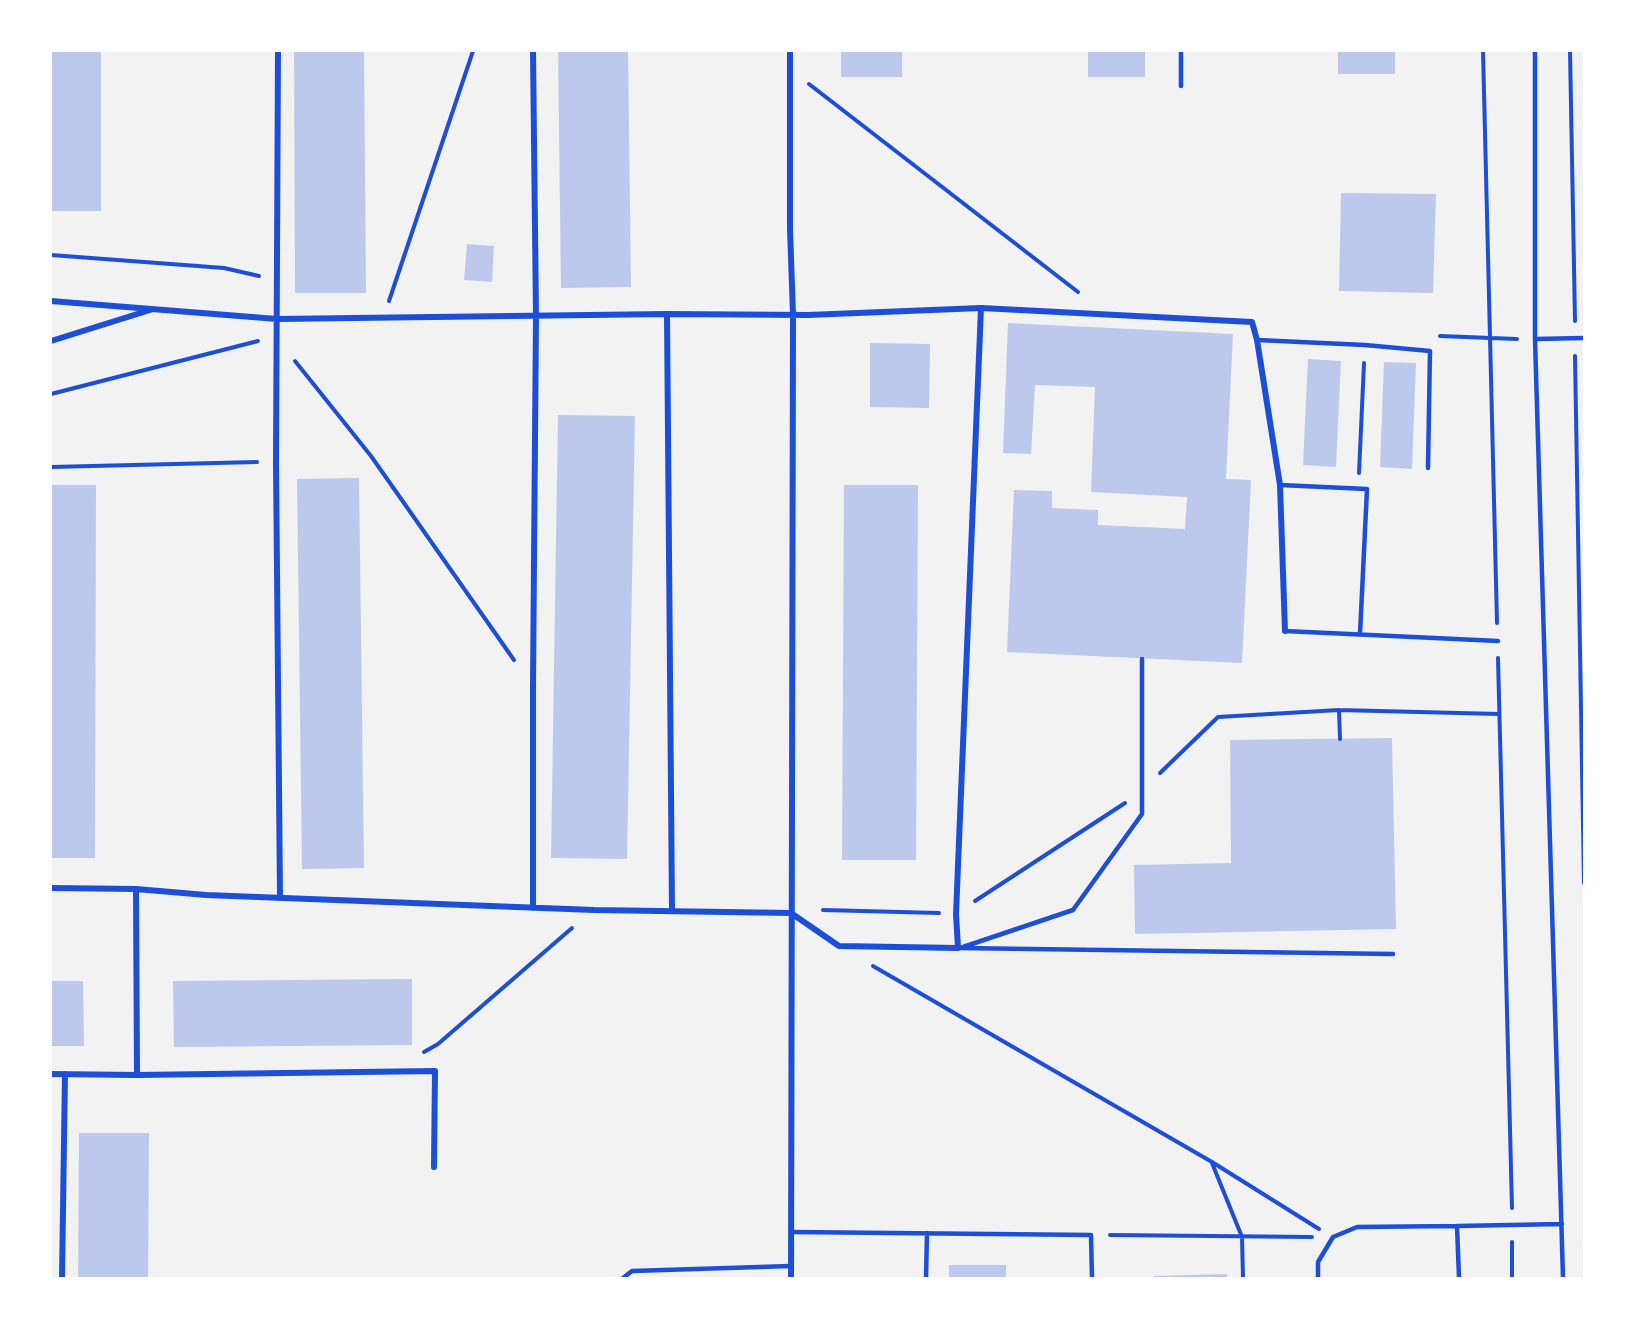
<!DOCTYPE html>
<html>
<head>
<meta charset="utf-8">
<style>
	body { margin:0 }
	#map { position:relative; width:1635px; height:1329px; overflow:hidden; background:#f2f2f2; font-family:Lato,sans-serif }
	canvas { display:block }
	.frame { position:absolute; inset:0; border:52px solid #fff; pointer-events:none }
</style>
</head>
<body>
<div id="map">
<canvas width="1635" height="1329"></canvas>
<div class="frame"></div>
</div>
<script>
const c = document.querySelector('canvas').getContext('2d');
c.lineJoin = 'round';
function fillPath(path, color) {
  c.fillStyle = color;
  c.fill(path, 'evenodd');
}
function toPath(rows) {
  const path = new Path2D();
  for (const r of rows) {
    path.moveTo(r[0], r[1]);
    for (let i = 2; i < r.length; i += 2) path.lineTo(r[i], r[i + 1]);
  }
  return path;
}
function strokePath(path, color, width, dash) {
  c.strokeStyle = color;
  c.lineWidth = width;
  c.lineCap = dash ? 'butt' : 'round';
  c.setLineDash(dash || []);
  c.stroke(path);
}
fillPath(toPath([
	[51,51,101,51,101,211,51,211],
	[294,51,364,51,366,293,295,293],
	[558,51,628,51,631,287,561,288],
	[841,51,902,51,902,77,841,77],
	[1088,51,1145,51,1145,77,1088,77],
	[1338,51,1395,51,1395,74,1338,74],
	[1341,193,1436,194,1433,293,1339,291],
	[467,244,494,246,492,282,464,280],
	[1008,323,1233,334,1226,479,1251,480,1242,663,1007,652,1014,490,1052,491,1052,508,1098,510,1098,525,1185,529,1187,497,1091,492,1095,387,1035,385,1031,454,1003,453],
	[870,343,930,344,929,408,870,407],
	[1308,359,1341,361,1336,467,1303,465],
	[1384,362,1416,363,1412,469,1380,467],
	[558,415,635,416,627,859,551,858],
	[359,478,364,868,302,869,297,479],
	[51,485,96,485,95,858,51,858],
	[844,485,918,485,916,860,842,860],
	[1392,738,1396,929,1135,934,1134,865,1231,863,1230,740],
	[412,979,412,1045,174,1047,173,981],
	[51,981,83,981,84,1046,51,1046],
	[79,1133,149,1133,148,1278,78,1278],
	[949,1265,1006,1265,1006,1278,949,1278],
	[1227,1274,1227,1278,1154,1278,1154,1276]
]), '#bdc9ec');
strokePath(toPath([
	[1483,51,1497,623],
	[1570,51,1575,321],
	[809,84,1078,292],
	[51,255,224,268,259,276],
	[389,301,473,51],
	[1440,336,1517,339],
	[1575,356,1584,883],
	[295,361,371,456,514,660],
	[51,394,258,341],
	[51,467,257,462],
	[1359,473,1364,363],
	[1498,658,1512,1208],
	[1339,710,1340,739],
	[1160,773,1218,717,1339,710,1499,714],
	[975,901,1125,803],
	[823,910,939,913],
	[873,966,1212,1162,1319,1229],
	[424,1052,438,1044,572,928],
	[1212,1163,1242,1237,1243,1278],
	[1110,1235,1312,1237],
	[1512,1242,1512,1278]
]), '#1d4ed8', 4);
strokePath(toPath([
	[1181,51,1181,86],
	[1535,51,1535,339,1563,1278],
	[1535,339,1584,338],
	[1257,340,1365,345,1430,351,1428,468],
	[1280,485,1367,489,1360,634],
	[1285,631,1498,641],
	[963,947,1073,910,1142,814,1142,659],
	[958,948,1393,954],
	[791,1232,1091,1235,1092,1278],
	[623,1278,632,1271,791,1266],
	[926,1278,927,1233],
	[1318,1278,1318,1262,1333,1237,1357,1227,1457,1226],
	[1459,1278,1457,1226,1562,1224]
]), '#1d4ed8', 4.5);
strokePath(toPath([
	[278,51,276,462,280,897],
	[533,51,536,316,533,686,533,908],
	[790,51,790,229,793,314,791,1278],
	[51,301,277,319,667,314,808,315,981,308,1252,322,1257,340,1280,485,1285,631],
	[667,314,672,910],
	[51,341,150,310],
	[51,888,136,889,206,895,594,910,791,913,839,946,958,948,956,914,981,308],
	[136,889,137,1075],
	[51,1074,137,1075,435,1071,434,1167],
	[62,1278,65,1074]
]), '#1d4ed8', 6);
</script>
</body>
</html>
